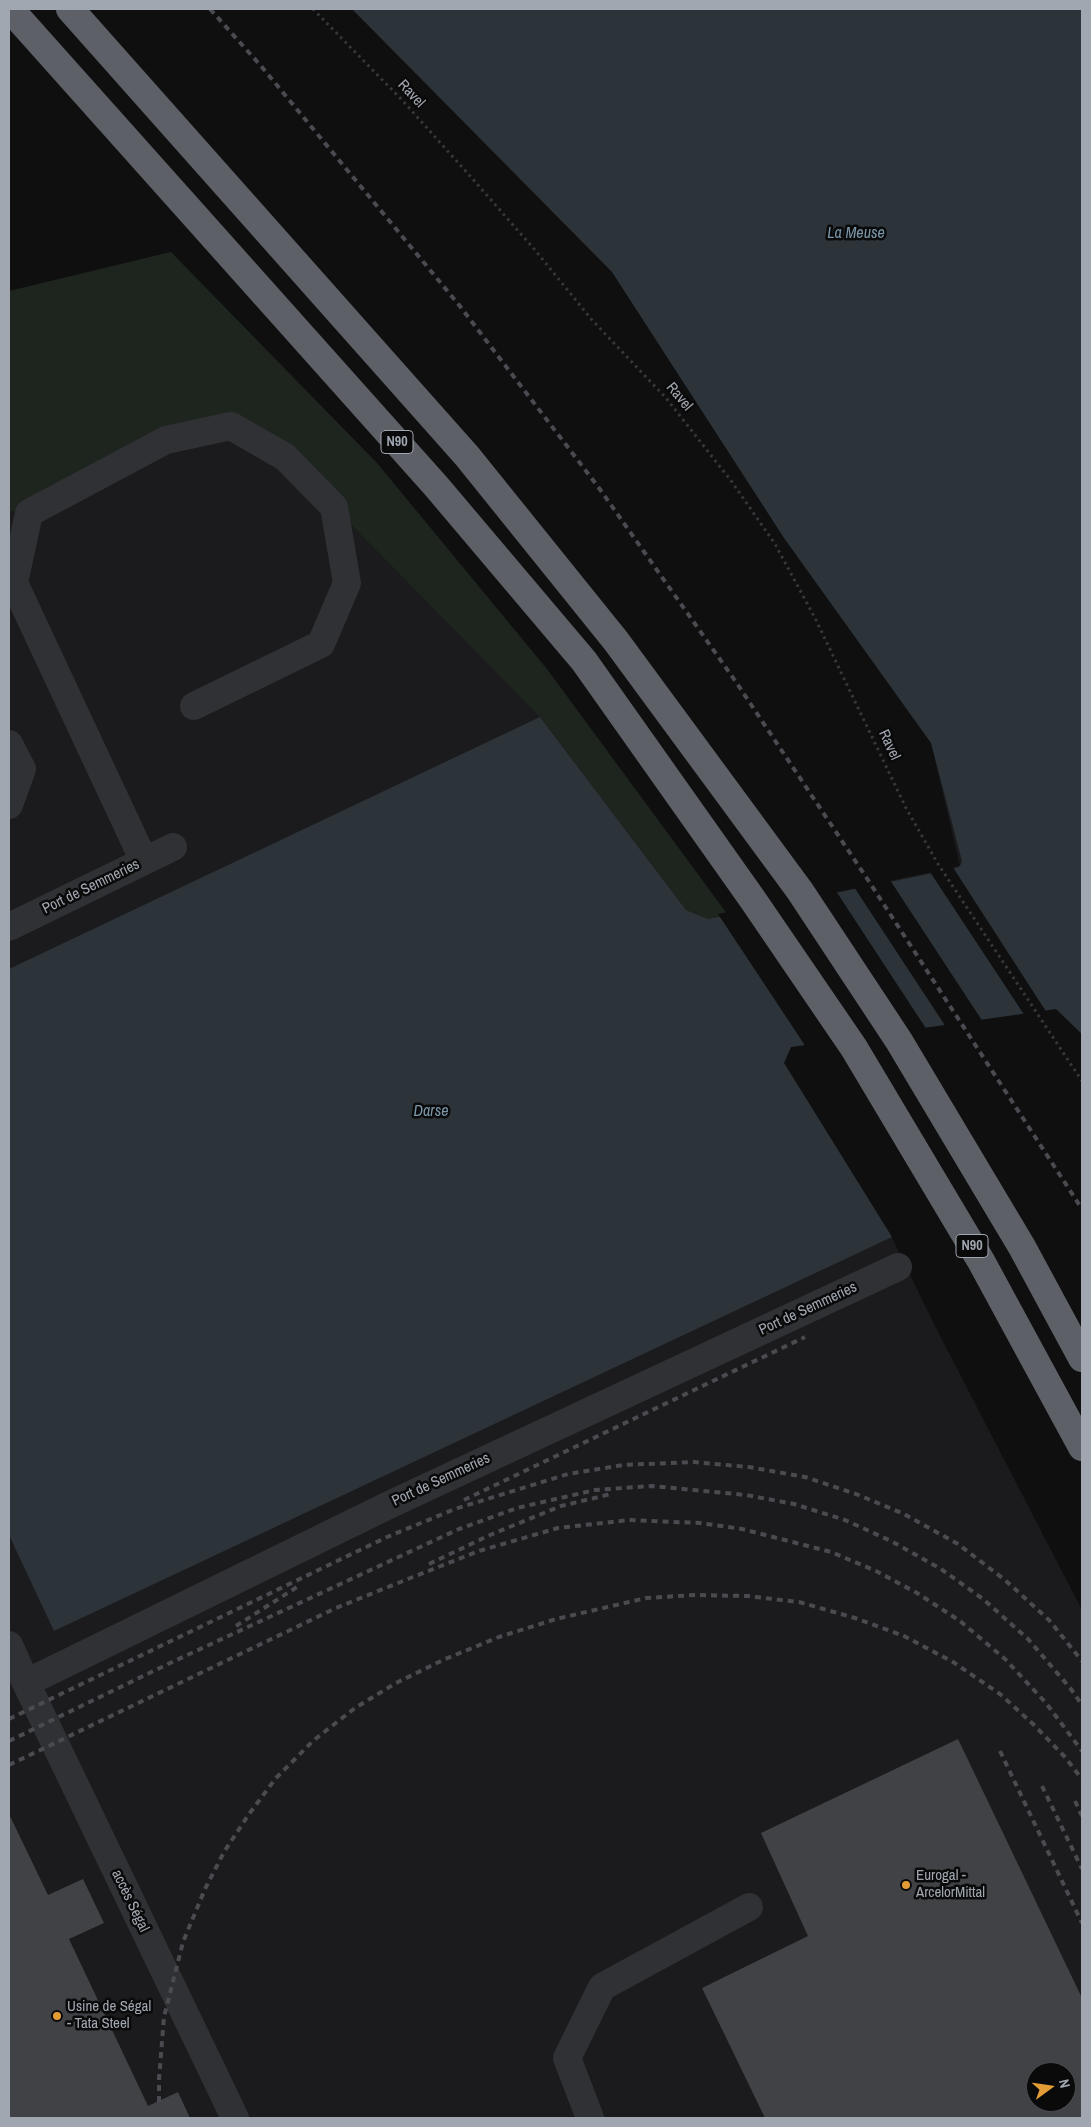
<!DOCTYPE html>
<html>
<head>
<meta charset="utf-8">
<style>
	body { margin:0 }
	#map { position:relative; width:1091px; height:2127px; overflow:hidden; background:#0f0f10; font-family:"Archivo Narrow",sans-serif }
	canvas { display:block }
	.frame { position:absolute; inset:0; border:10px solid #a1a7b0; pointer-events:none }
	.north { position:absolute; left:1026px; top:2062px; width:50px; height:50px; box-sizing:border-box; background:#0a0a0b; border:1px solid #46494d; border-radius:50%; rotate:76deg; font-size:14px; font-weight:700; line-height:20px; text-align:center; color:#a1a7b0 }
	.north::after { content:''; display:block; margin:auto; width:18px; height:22px; background:#e39c35; clip-path:polygon(50% 0,100% 100%,50% 72%,0 100%) }
</style>
</head>
<body>
<div id="map">
<canvas width="1091" height="2127"></canvas>
<div class="frame"></div>
<div class="north">N</div>
</div>
<script>
const c = document.querySelector('canvas').getContext('2d');
c.lineJoin = 'round';
function fillPath(path, color) {
  c.fillStyle = color;
  c.fill(path, 'evenodd');
}
function toPath(rows) {
  const path = new Path2D();
  for (const r of rows) {
    path.moveTo(r[0], r[1]);
    for (let i = 2; i < r.length; i += 2) path.lineTo(r[i], r[i + 1]);
  }
  return path;
}
function strokePath(path, color, width, dash) {
  c.strokeStyle = color;
  c.lineWidth = width;
  c.lineCap = dash ? 'butt' : 'round';
  c.setLineDash(dash || []);
  c.stroke(path);
}
function drawText(font, color, halo, rows, align = 'center') {
  c.font = font + ' "Archivo Narrow",sans-serif';
  c.lineWidth = 5;
  c.setLineDash([]);
  c.textBaseline = 'middle';
  c.strokeStyle = halo;
  c.fillStyle = color;
  for (const [text, x, y, turn = 0] of rows) {
    c.save();
    c.translate(x, y);
    c.rotate((+turn || 0) * Math.PI / 180);
    c.textAlign = isNaN(turn) ? turn : align;
    if (halo) c.strokeText(text, 0, 0);
    c.fillText(text, 0, 0);
    c.restore();
  }
}
fillPath(toPath([
	[171,252,540,717,686,910,708,919,960,866,931,743,1082,1034,1056,1009,791,1047,784,1063,892,1238,936,1328,1082,1610,1082,2118,9,2118,9,291],
	[1036,2072,1066,2072,1066,2102,1036,2102]
]), '#1b1b1d');
fillPath(toPath([
	[171,252,377,463,547,669,728,915,708,919,686,910,540,717,334,507,231,426,29,513,9,511,9,291]
]), '#1e241e');
fillPath(toPath([
	[352,9,1082,9,1082,1034,1056,1009,791,1047,784,1063,892,1237,54,1631,9,1535,9,969,540,717,686,910,708,919,953,869,960,866,962,861,931,743,784,538,612,272]
]), '#2c343a');
fillPath(toPath([
	[952,867,954,869,1047,1013,1025,1016,930,872],
	[890,880,983,1022,946,1027,854,887],
	[836,891,927,1030,806,1047,718,914]
]), '#0f0f10');
fillPath(toPath([
	[958,1739,1082,1998,1082,2118,765,2118,702,1988,808,1936,761,1833],
	[1036,2072,1066,2072,1066,2102,1036,2102],
	[9,1814,48,1895,83,1879,104,1923,69,1939,148,2106,178,2092,190,2118,9,2118]
]), '#404246');
strokePath(toPath([
	[313,9,402,100,470,176,535,250,592,320,666,398,732,482,775,544,815,618,906,808,938,864,1082,1081]
]), '#36383c', 3, [2.5, 4]);
strokePath(toPath([
	[9,744,22,769,9,805],
	[144,861,14,583,29,513,166,440,231,426,285,457,334,507,347,583,321,644,194,706],
	[9,927,173,847],
	[9,1645,26,1683,391,1504,898,1267],
	[26,1683,235,2118],
	[590,2118,567,2058,602,1987,749,1907]
]), '#303135', 28);
strokePath(toPath([
	[10,9,436,486,584,661,753,900,854,1048,981,1261,1082,1447],
	[70,9,467,456,616,641,800,891,899,1041,1022,1247,1082,1358]
]), '#5d6066', 28);
strokePath(toPath([
	[210,9,261,66,459,305,599,488,736,682,866,877,1082,1209],
	[464,1500,805,1337],
	[429,1564,490,1535,561,1506,611,1494],
	[236,1626,297,1587],
	[9,1719,387,1537,455,1509,568,1474,623,1465,694,1462,749,1467,805,1477,856,1494,904,1514,958,1544,1005,1580,1049,1620,1082,1661],
	[9,1741,168,1664,459,1529,517,1508,595,1490,652,1486,746,1495,794,1504,845,1520,891,1541,941,1569,983,1599,1028,1639,1071,1689,1082,1705],
	[1000,1751,1082,1923],
	[9,1765,336,1608,413,1577,479,1551,558,1528,629,1520,700,1523,742,1529,831,1552,876,1571,917,1593,960,1621,1005,1659,1046,1703,1082,1751],
	[1042,1786,1082,1869],
	[1075,1801,1082,1816],
	[159,2102,159,2079,164,2017,183,1942,205,1889,224,1852,249,1814,276,1778,314,1740,355,1708,396,1683,443,1660,499,1637,556,1619,646,1598,695,1595,747,1596,799,1602,855,1618,904,1636,953,1662,1000,1694,1033,1724,1064,1756,1082,1779]
]), '#4a4b50', 4, [6, 5]);
for (const [x, y, r, color] of [
	[906,1885,5,"#e39c35"],
	[57,2016,5,"#e39c35"]
]) {
  const dot = new Path2D();
  dot.arc(x, y, r, 0, 2 * Math.PI);
  c.fillStyle = color;
  c.fill(dot);
  strokePath(dot, '#0a0a0b', 2);
}
for (const [x, y, w] of [
	[397,442,32],
	[972,1246,32]
]) {
  const box = new Path2D();
  box.roundRect(x - w / 2, y - 11.5, w, 23, 4);
  c.fillStyle = '#0a0a0b';
  c.fill(box);
  strokePath(box, '#a1a7b0', 1);
}
drawText('bold 14px', '#a1a7b0', null, [
	["N90",397,442],
	["N90",972,1246]
]);
drawText('15px', '#a1a7b0', '#0a0a0b', [
	["Ravel",411,94,47],
	["Ravel",679,397,50],
	["Ravel",889,745,65],
	["Port de Semmeries",91,887,-26],
	["Port de Semmeries",808,1309,-25],
	["Port de Semmeries",441,1480,-25],
	["accès Ségal",130,1901,64]
]);
drawText('15px', '#a1a7b0', '#0a0a0b', [
	["Eurogal -",916,1876],
	["ArcelorMittal",916,1893],
	["Usine de Ségal",67,2007],
	["- Tata Steel",67,2024]
], 'left');
drawText('italic 16px', '#7a97aa', '#0a0a0b', [
	["La Meuse",856,234],
	["Darse",431,1112]
]);
</script>
</body>
</html>
